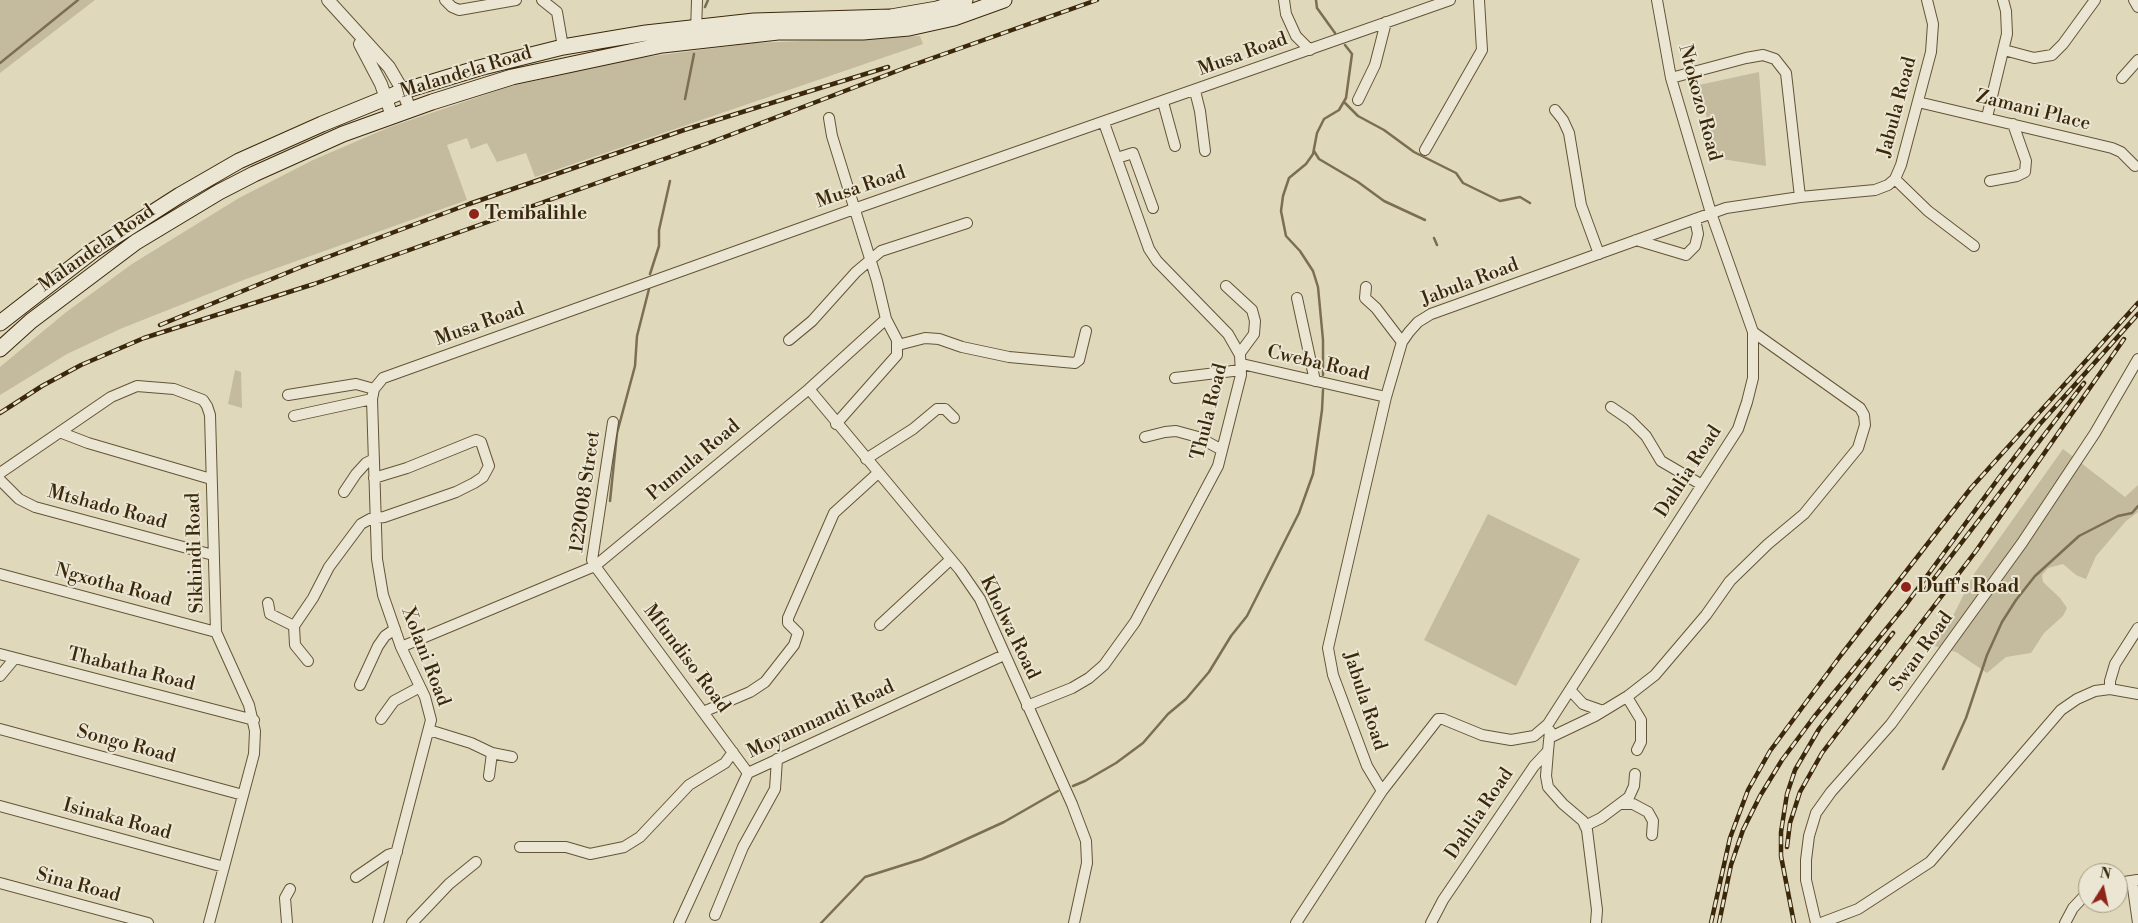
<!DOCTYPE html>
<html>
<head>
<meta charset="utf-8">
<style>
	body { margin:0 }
	#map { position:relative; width:2138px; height:923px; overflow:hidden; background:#e0d8bb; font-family:"Libre Bodoni",serif }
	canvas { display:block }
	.north { position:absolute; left:2078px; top:863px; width:50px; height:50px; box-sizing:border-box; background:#ebe6d3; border:1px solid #a59a83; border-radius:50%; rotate:10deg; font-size:14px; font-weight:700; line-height:20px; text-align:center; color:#3b280a }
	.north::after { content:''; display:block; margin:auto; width:18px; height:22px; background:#8f2418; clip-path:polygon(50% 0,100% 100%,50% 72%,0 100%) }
</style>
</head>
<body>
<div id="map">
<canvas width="2138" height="923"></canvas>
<div class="north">N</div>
</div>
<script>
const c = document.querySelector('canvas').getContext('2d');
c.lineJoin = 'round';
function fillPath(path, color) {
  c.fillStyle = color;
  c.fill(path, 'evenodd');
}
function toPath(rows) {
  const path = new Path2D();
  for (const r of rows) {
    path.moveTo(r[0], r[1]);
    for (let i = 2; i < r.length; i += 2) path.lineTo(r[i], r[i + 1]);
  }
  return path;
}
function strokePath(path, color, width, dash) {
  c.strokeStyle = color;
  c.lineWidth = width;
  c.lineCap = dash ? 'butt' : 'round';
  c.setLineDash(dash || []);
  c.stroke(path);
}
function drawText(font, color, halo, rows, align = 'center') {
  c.font = font + ' "Libre Bodoni",serif';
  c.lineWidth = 4;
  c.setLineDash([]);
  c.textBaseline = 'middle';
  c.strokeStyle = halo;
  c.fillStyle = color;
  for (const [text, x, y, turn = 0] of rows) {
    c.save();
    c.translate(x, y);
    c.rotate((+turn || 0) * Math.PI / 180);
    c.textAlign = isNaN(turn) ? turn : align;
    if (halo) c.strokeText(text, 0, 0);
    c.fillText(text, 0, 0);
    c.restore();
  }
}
fillPath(toPath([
	[0,0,95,0,0,73],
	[920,36,923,44,535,177,526,153,497,162,487,143,471,149,467,138,447,145,467,200,246,279,120,329,67,354,0,395,0,367,65,313,132,264,239,198,313,160,390,127,508,87,630,59,754,43],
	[1759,72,1766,166,1716,158,1699,85],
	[235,370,241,372,242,408,228,404],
	[2063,449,2125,497,2138,485,2138,512,2126,521,2096,556,2086,579,2076,575,2063,564,2048,568,2042,575,2043,582,2060,598,2067,608,2063,616,2044,633,2031,653,2006,657,1987,673,1956,652,1931,645,1954,614,1974,574],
	[1488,514,1580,559,1516,686,1424,640]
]), '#c4ba9d');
strokePath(toPath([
	[1316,0,1317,8,1335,33],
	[705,7,708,0],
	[0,63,78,0],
	[685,99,694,54],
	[1344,102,1358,116,1384,130,1414,152,1456,173,1463,183,1500,201,1520,197,1530,203],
	[1314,151,1319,159,1358,182,1384,201,1425,220],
	[1434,238,1437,245],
	[650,274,659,246,659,230,670,181],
	[1323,375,1323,340,1318,287,1313,271,1300,251,1286,236,1281,211,1283,196,1289,178,1306,164,1313,154,1317,133,1324,119,1339,110,1346,98,1352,54,1345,45],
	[610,501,617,433,635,366,637,336,649,289],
	[1943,769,1966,718,1987,655,2002,622,2016,600,2035,576,2079,536,2118,516,2132,513,2138,506],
	[1073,786,1085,781,1116,763,1143,743,1168,714,1186,699,1209,672,1231,636,1247,616,1299,513,1313,474,1322,410,1323,390],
	[821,923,865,877,922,859,945,849,1004,822,1058,791]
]), '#7c6e50', 2.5);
const minor = toPath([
	[445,0,452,7,459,10,516,0],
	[542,0,557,12,563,47],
	[1284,0,1286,14,1296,36,1310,50],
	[2134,0,2138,7],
	[696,32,697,0],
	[2004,50,2034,58,2052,55,2063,44,2095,0],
	[1671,78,1746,58,1763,55,1775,59,1786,73,1800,197],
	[2122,78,2138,60],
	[1195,91,1200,111,1205,151],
	[1358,100,1375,65,1386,22],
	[1163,102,1175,146],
	[1918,102,2112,148,2121,152,2135,166],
	[1555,110,1563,120,1569,133,1581,205,1599,254],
	[1987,117,2007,34,2006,11,2003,0],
	[1425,150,1482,50,1479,0],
	[1117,158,1133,153,1153,208],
	[1895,179,1928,211,1974,246],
	[1990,181,2017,176,2025,172,2026,161,2013,124],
	[1636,240,1686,255,1695,246,1698,234,1695,219],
	[1226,286,1252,310,1255,321,1254,334,1240,353],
	[1366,287,1365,298,1376,308,1402,342],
	[1297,298,1315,381],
	[789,340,812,321,856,272,881,251,967,223],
	[898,345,925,338,939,339,962,347,1009,357,1075,363,1079,360,1086,331],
	[1242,364,1386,397],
	[1175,378,1241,370],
	[809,389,960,570,980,599,1072,804,1086,841,1087,863,1074,923],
	[288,395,356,384,374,389],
	[1611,407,1630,420,1646,436,1661,461,1702,485],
	[294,416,372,399],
	[613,422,592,560,595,566,748,773],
	[836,424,897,355,897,340,886,319],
	[62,433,88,443,211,479],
	[1145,437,1165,432,1176,431,1198,437,1222,450],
	[866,459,913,429,937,409,945,409,954,418],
	[0,473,111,397,137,386,174,389,203,400,207,406,210,415,216,632,249,705,255,731,254,754,209,923],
	[0,480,19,499,35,507,213,555],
	[344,492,356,474,366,463,374,459],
	[0,574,216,632],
	[268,603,270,614,294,626],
	[880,625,950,560],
	[401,647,595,566,809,389,886,319,877,281,832,136,829,118],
	[0,654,254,720],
	[308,661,295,645,294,626,313,598,329,567,361,524,370,519,384,517,456,492,474,483,483,477,489,466,481,442,476,440,407,468,374,478],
	[0,676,15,658],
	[360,685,378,646,385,636,395,629],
	[2110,689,2110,681,2115,664,2138,628],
	[1570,690,1583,704,1603,711],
	[1627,697,1641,720,1641,742,1637,750],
	[1027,706,1072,688,1089,678,1104,665,1135,622,1218,466,1241,375,1240,355,1228,334,1157,261,1149,249,1104,123],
	[703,712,750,692,765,682,794,645,798,633,788,623,788,618,834,513,878,473],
	[381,719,394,701,420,687],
	[0,729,243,795],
	[429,730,471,743,492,753,512,757],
	[1551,737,1595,716,1628,696,1655,675,1706,615,1730,581,1768,544,1804,514,1858,448,1865,425,1864,415,1860,408,1753,332],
	[1548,751,1546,776,1548,787,1563,804,1583,821,1587,830,1597,910,1596,923],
	[489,776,492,753],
	[1382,791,1438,719,1443,719,1482,735,1511,740,1534,736,1548,724,1738,429,1747,402,1753,378,1753,332,1711,213,1671,78,1657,0],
	[1622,804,1633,804,1648,812,1653,821,1652,835],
	[0,806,224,867],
	[1585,826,1601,818,1629,797,1634,786,1635,774],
	[520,847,566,847,590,854,624,847,640,837,689,785,725,763,733,752],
	[356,877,388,855,397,852],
	[2132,881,2138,923],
	[0,883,148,923],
	[2118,883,2137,880],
	[715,915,743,847,775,789,777,759],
	[287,923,285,898,290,889],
	[378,923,431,720,425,697,401,647,383,595,377,559,372,399,374,389,383,378,854,209,1450,0],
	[412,923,449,884,476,862],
	[679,923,748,773,1004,655],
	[1296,923,1382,791,1367,766,1333,675,1328,648,1386,397,1402,342,1409,332,1418,322,1431,314,1726,208,1800,197,1875,190,1888,185,1895,179,1901,165,1931,52,1933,24,1927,0],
	[1431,923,1443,900,1534,766,1548,751,1550,731],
	[1816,923,1806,880,1806,860,1809,836,1816,813,1831,792,1891,724,2022,543,2095,433,2138,359],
	[1821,923,1858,909,1930,862,2061,710,2077,699,2095,691,2110,689,2138,694],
	[2065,923,2073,908,2088,892]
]);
const tertiary = toPath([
	[328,0,389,67,403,91,410,110],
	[360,44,381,84,392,116]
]);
const secondary = toPath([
	[0,323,94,250,180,195,239,161,322,124,403,91,479,68,563,47,646,33,754,21,891,17,937,9,965,0],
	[0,349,31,321,136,242,219,192,254,174,343,134,432,102,512,77,662,45,778,32,863,32,909,28,954,18,1004,0]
]);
strokePath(minor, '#645436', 12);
strokePath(tertiary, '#645436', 14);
strokePath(secondary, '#3b280a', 17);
strokePath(minor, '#ebe6d3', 10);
strokePath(tertiary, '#ebe6d3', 12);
strokePath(secondary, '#ebe6d3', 15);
const rail = toPath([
	[160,325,301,267,469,204,684,130,888,67],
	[0,413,42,386,81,365,144,338,314,284,709,143,910,66,1097,0],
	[1926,589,2084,383],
	[1787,847,1790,823,1800,792,1822,753,1976,551,2124,339],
	[1711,923,1730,838,1748,790,1770,751,1841,655,1971,488,2138,303],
	[1719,923,1731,865,1743,830,1760,796,1782,760,1814,717,1905,606,1998,479,2039,425,2138,314],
	[1794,923,1781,856,1781,832,1787,794,1795,770,1819,729,1893,633]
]);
strokePath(rail, '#3b280a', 4.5);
strokePath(rail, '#ebe6d3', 2.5, [8]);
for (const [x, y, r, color] of [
	[474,214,6,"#8f2418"],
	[1906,587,6,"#8f2418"]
]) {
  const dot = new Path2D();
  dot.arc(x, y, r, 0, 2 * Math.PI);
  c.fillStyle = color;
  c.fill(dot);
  strokePath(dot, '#ebe6d3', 2);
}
drawText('19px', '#3b280a', '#ebe6d3', [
	["Musa Road",1243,55,-20],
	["Malandela Road",466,73,-17],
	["Ntokozo Road",1699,103,75],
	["Jabula Road",1898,107,-75],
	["Zamani Place",2033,111,14],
	["Musa Road",861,188,-19],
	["Malandela Road",97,249,-35],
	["Jabula Road",1470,283,-21],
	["Musa Road",480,325,-20],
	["Cweba Road",1318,364,13],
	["Thula Road",1210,412,-76],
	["Pumula Road",694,461,-40],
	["Dahlia Road",1689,472,-57],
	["122008 Street",586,492,-82],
	["Mtshado Road",107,508,15],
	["Sikhindi Road",196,553,-92],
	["Ngxotha Road",113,586,15],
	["Kholwa Road",1009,628,64],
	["Swan Road",1922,652,-54],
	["Xolani Road",425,657,69],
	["Mfundiso Road",686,659,53],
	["Thabatha Road",131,670,14],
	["Jabula Road",1364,701,72],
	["Moyamnandi Road",821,720,-25],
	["Songo Road",126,745,15],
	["Dahlia Road",1480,814,-56],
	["Isinaka Road",117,820,15],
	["Sina Road",78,886,15]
]);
drawText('bold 19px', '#3b280a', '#ebe6d3', [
	["Tembalihle",485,214],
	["Duff's Road",1917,587]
], 'left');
</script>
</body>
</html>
